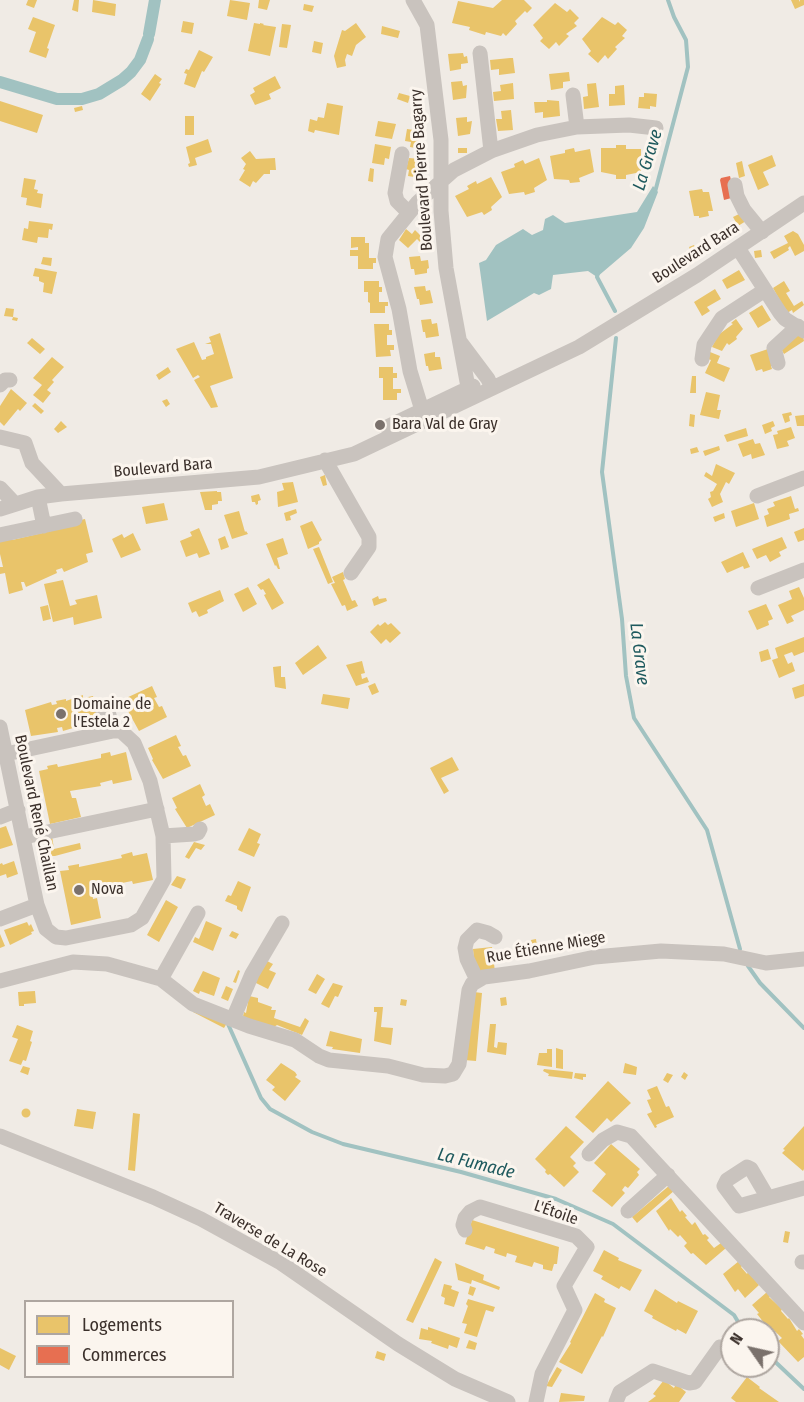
<!DOCTYPE html>
<html>
<head>
<meta charset="utf-8">
<style>
	body { margin:0 }
	#map { position:relative; width:804px; height:1402px; overflow:hidden; background:#f0ebe5; font-family:"Fira Sans Condensed",sans-serif }
	canvas { display:block }
	.legend { position:absolute; left:24px; top:1300px; width:210px; height:78px; box-sizing:border-box; background:#fbf5ee; border:2px solid #aea6a0; margin:0; padding:8px 10px; list-style:none; font-size:18px; color:#3b302b }
	.legend li { display:flex; align-items:center; gap:12px; height:30px }
	.legend b { width:30px; border:2px solid #aea6a0 }
	.north { position:absolute; left:720px; top:1318px; width:60px; height:60px; box-sizing:border-box; background:#fbf5ee; border:2px solid #aea6a0; border-radius:50%; rotate:304deg; font-size:16px; font-weight:700; line-height:24px; text-align:center; color:#3b302b }
	.north::after { content:''; display:block; margin:auto; width:21px; height:27px; background:#7a716c; clip-path:polygon(50% 0,100% 100%,50% 72%,0 100%) }
</style>
</head>
<body>
<div id="map">
<canvas width="804" height="1402"></canvas>
<ul class="legend">
<li><b style="height:16px;background:#e9c46a"></b>Logements</li>
<li><b style="height:16px;background:#e76f51"></b>Commerces</li>
</ul>
<div class="north">N</div>
</div>
<script>
const c = document.querySelector('canvas').getContext('2d');
c.lineJoin = 'round';
function fillPath(path, color) {
  c.fillStyle = color;
  c.fill(path, 'evenodd');
}
function toPath(rows) {
  const path = new Path2D();
  for (const r of rows) {
    if (r.length === 3) {
      path.moveTo(r[0] + r[2], r[1]);
      path.arc(r[0], r[1], r[2], 0, 2 * Math.PI);
      continue;
    }
    path.moveTo(r[0], r[1]);
    for (let i = 2; i < r.length; i += 2) path.lineTo(r[i], r[i + 1]);
  }
  return path;
}
function strokePath(path, color, width, dash) {
  c.strokeStyle = color;
  c.lineWidth = width;
  c.lineCap = dash ? 'butt' : 'round';
  c.setLineDash(dash || []);
  c.stroke(path);
}
function drawText(font, color, halo, rows, align = 'center') {
  c.font = font + ' "Fira Sans Condensed",sans-serif';
  c.lineWidth = 6;
  c.setLineDash([]);
  c.textBaseline = 'middle';
  c.strokeStyle = halo;
  c.fillStyle = color;
  for (const [text, x, y, turn = 0] of rows) {
    c.save();
    c.translate(x, y);
    c.rotate((+turn || 0) * Math.PI / 180);
    c.textAlign = isNaN(turn) ? turn : align;
    if (halo) c.strokeText(text, 0, 0);
    c.fillText(text, 0, 0);
    c.restore();
  }
}
fillPath(toPath([
	[653,186,658,192,644,228,631,248,597,277,588,271,553,275,551,289,539,295,534,293,487,321,479,263,486,260,496,245,523,229,532,235,543,230,545,219,553,215,565,223,637,212]
]), '#a1c2c1');
fillPath(toPath([
	[28,0,37,0,34,8,26,5],
	[74,0,79,0,78,12,72,10],
	[93,0,116,4,115,16,92,12],
	[230,0,250,3,247,20,227,16],
	[259,0,270,0,267,10,258,8],
	[502,0,524,0,532,8,527,13,525,11,515,21,517,24,506,36,503,33,501,36,486,32,485,35,469,30,470,27,452,23,458,1,493,8],
	[791,0,799,0,800,2,800,0,804,0,804,5,795,9],
	[555,3,567,12,570,9,579,18,574,23,577,26,566,34,569,36,559,46,556,42,549,49,540,41,543,38,533,25],
	[304,4,314,6,312,12,303,10],
	[33,17,55,25,47,48,49,49,46,58,29,52,36,32,28,29],
	[602,17,615,25,618,22,627,30,622,36,625,38,615,47,617,49,608,59,605,55,598,63,588,54,591,51,582,39],
	[183,21,194,23,192,34,181,32],
	[254,23,260,24,260,23,264,24,263,25,276,27,270,56,248,51],
	[356,23,366,37,356,45,352,56,347,54,345,60,346,66,337,68,334,56,342,30,345,31],
	[282,24,291,25,287,48,279,47],
	[382,26,400,31,398,38,381,34],
	[314,41,323,43,321,54,312,52],
	[199,50,213,57,204,72,202,71,195,88,184,84,187,74,184,73,186,69,189,70],
	[463,53,464,57,467,56,468,63,461,64,461,69,450,71,448,54],
	[510,58,513,58,515,73,499,75,499,69,491,70,490,60],
	[569,72,570,81,563,82,563,88,551,90,549,74],
	[155,74,162,79,159,83,161,84,150,101,141,94],
	[275,76,281,88,269,94,271,99,255,105,250,95,255,92,253,88],
	[462,81,463,86,467,85,466,98,453,100,451,82],
	[513,83,514,99,494,101,493,92,501,91,500,85],
	[596,83,599,107,584,109,583,97,588,96,587,84],
	[624,85,625,105,609,106,609,94,615,94,615,86],
	[399,93,410,96,408,103,397,99],
	[644,93,657,94,656,107,650,106,650,109,638,108,639,97,644,97],
	[547,100,559,101,560,116,543,118,543,112,535,113,534,102,547,102],
	[0,101,43,115,37,133,0,121],
	[327,103,343,106,339,135,315,130,314,133,308,131,310,119,317,121,318,117,324,118],
	[82,106,83,110,75,112,74,108],
	[511,110,513,130,498,131,496,119,502,119,501,111],
	[185,116,194,116,194,135,185,135],
	[467,117,467,122,472,121,470,134,458,136,456,118],
	[378,121,396,124,392,139,375,136],
	[407,129,420,131,418,143,422,144,421,149,410,147,411,142,405,141],
	[208,139,212,152,195,158,197,165,189,167,188,164,190,163,186,147],
	[375,144,391,147,389,159,385,158,384,165,372,163],
	[616,145,626,145,626,149,641,149,641,172,626,175,626,179,616,179,616,175,601,172,601,148,616,148],
	[458,148,467,148,467,153,458,153],
	[574,148,575,152,590,149,594,172,579,178,580,182,570,183,569,180,554,179,550,156,565,153,565,150],
	[250,151,256,159,275,158,276,170,270,170,270,174,264,174,256,183,253,181,250,187,239,180,245,170,243,169,246,164,241,158],
	[772,155,776,166,763,172,769,185,758,190,748,165],
	[409,158,419,159,418,165,423,165,420,178,408,176,409,170,406,169],
	[539,158,547,180,534,188,535,192,525,195,524,192,509,194,501,172,515,167,514,164,523,160,525,164],
	[742,161,745,176,739,178,736,163],
	[370,168,374,169,373,182,368,181],
	[491,177,502,197,491,207,492,210,484,215,482,212,467,217,455,196,469,189,467,186,476,181,477,184],
	[24,178,36,180,34,189,38,190,37,193,43,194,41,208,26,205,27,198,21,197],
	[702,189,703,192,709,192,713,211,708,211,709,216,699,218,699,216,694,216,689,191],
	[741,213,746,221,738,226,733,217],
	[29,221,53,224,52,230,49,229,48,238,38,237,37,243,22,240,24,228,28,229],
	[406,229,412,234,415,230,423,238,420,242,417,239,408,248,399,240],
	[793,231,798,234,804,245,804,251,795,256,790,246,788,248,789,250,774,259,770,252,788,243,784,236],
	[351,237,365,237,365,243,369,243,369,258,376,258,376,263,373,263,373,269,358,269,358,256,350,256,350,250,358,250,358,247,351,248],
	[694,245,697,250,691,252,689,247],
	[761,250,762,257,755,258,754,251],
	[420,256,421,261,428,260,429,268,427,269,427,273,415,275,414,269,411,269,409,257],
	[43,257,52,258,51,266,41,264],
	[35,268,57,272,52,294,43,292,44,283,39,281,39,277,33,276],
	[739,270,745,280,727,289,722,280],
	[364,281,379,281,379,287,382,287,382,292,379,292,379,302,388,302,388,306,385,306,385,313,370,313,370,303,368,302,368,292,364,292],
	[784,281,790,291,786,293,794,306,802,301,804,305,793,313,792,310,787,313,773,288],
	[425,286,426,291,430,290,433,303,420,305,419,299,417,299,414,287],
	[715,289,721,299,707,307,710,311,702,316,694,302],
	[762,305,771,320,758,328,749,313],
	[6,308,14,309,13,317,18,318,17,321,12,320,13,317,4,316],
	[431,319,432,324,437,323,439,336,426,338,425,332,423,332,421,320],
	[736,319,743,329,736,337,737,339,729,345,727,343,722,351,712,347,718,335,733,324,731,323],
	[374,324,389,324,389,330,392,330,392,335,387,335,387,345,394,345,394,350,390,350,391,356,376,357],
	[802,332,804,341,784,354,780,347],
	[220,333,233,378,210,386,218,407,211,408,194,380,200,377,198,375,193,378,176,349,194,342,202,360,206,359,206,357,214,354,211,344,205,344,211,342,209,337],
	[32,338,45,349,40,354,27,343],
	[768,349,773,366,771,366,772,369,763,372,762,369,756,371,750,355],
	[435,352,435,357,440,357,442,369,429,371,428,366,426,366,424,354],
	[710,352,720,356,717,363,730,368,724,382,705,373,711,360,708,359],
	[52,357,64,367,52,380,54,382,47,390,51,393,43,403,33,395,42,385,33,378],
	[168,367,171,372,159,380,156,375],
	[379,367,393,367,393,373,397,373,397,378,393,378,393,389,401,389,401,393,397,393,397,400,383,400,383,378,379,378],
	[692,376,696,376,696,393,690,393],
	[11,389,27,403,20,411,18,409,4,426,0,422,0,406],
	[706,392,720,395,717,410,721,410,719,419,700,415],
	[167,399,170,404,166,407,162,401],
	[35,403,44,411,41,414,32,406],
	[791,412,792,415,789,416,790,421,785,423,782,414],
	[690,414,695,415,694,427,689,426],
	[804,415,804,426,797,426,795,416],
	[61,421,67,427,58,433,54,429],
	[773,421,775,426,771,428,772,431,765,434,762,425],
	[791,427,795,438,787,441,789,446,777,449,773,435,778,434,777,431],
	[746,428,748,436,727,442,724,435],
	[753,439,755,444,760,443,765,455,752,459,751,454,743,457,738,444],
	[719,446,720,450,705,456,703,451],
	[697,447,699,452,691,454,690,449],
	[716,464,735,473,729,484,726,482,720,494,723,502,712,507,708,499,711,497,710,492,713,491,717,484,704,476,706,472,712,476],
	[325,475,327,485,323,486,320,477],
	[293,482,298,502,278,507,277,492,284,490,282,483],
	[217,491,217,492,221,492,222,501,218,501,218,504,212,505,212,510,205,510,200,492],
	[259,494,261,500,258,501,258,504,256,505,255,502,252,502,251,496],
	[791,496,795,509,798,508,799,511,789,514,790,519,767,527,764,516,769,514,767,509,775,506,773,502],
	[164,503,168,520,146,524,142,507],
	[754,503,759,519,736,527,731,511],
	[296,509,297,513,290,516,291,520,286,521,284,513],
	[239,511,245,532,246,531,248,534,232,539,224,515],
	[724,513,725,518,715,522,713,517],
	[85,519,93,552,86,554,88,562,64,572,62,568,56,570,57,573,26,587,24,582,21,582,23,590,9,594,5,573,0,574,0,567,3,567,0,554,0,540,11,537,12,540,51,531,50,527],
	[312,521,322,540,319,542,319,544,308,549,300,526],
	[199,528,210,554,199,558,197,553,186,557,180,541,192,536,190,532],
	[804,528,804,540,798,542,794,532],
	[133,533,141,550,121,558,112,539,122,534,124,538],
	[225,536,229,547,221,550,218,539],
	[782,537,787,548,779,552,781,556,770,562,766,555,757,559,752,549],
	[283,538,288,554,277,558,280,569,278,569,276,565,275,566,266,544],
	[319,547,333,582,328,584,313,549],
	[743,552,750,567,744,569,743,566,727,573,721,562],
	[343,572,345,579,343,580,352,601,355,600,358,606,347,611,345,605,342,606,331,584,335,583,332,577],
	[269,578,284,603,272,610,264,595,266,594,263,589,261,590,257,585],
	[63,580,70,606,77,604,75,600,97,595,102,618,74,625,73,617,53,622,44,584],
	[248,587,257,604,243,612,234,594],
	[799,587,804,598,804,610,791,616,794,621,787,624,778,605,792,599,789,591],
	[220,590,224,601,207,610,208,613,199,617,196,611,192,613,188,603],
	[378,596,379,599,386,598,387,601,374,606,372,599],
	[766,604,773,619,768,621,769,625,757,630,748,611],
	[48,605,51,619,43,621,40,607],
	[385,622,388,625,391,623,401,633,390,643,386,639,381,644,370,632,378,624,380,626],
	[804,637,804,652,794,656,792,652,784,655,788,664,792,662,795,671,779,678,772,660,778,658,775,648],
	[318,645,327,658,303,675,295,663],
	[768,649,771,659,761,662,759,652],
	[362,661,365,673,361,674,362,679,367,677,369,682,356,686,346,665],
	[281,666,281,677,285,677,286,689,275,687,273,667],
	[375,683,379,692,372,695,368,686],
	[804,684,804,696,795,699,792,688],
	[152,686,157,697,154,698,159,707,162,706,167,717,139,731,128,711,129,710,124,699],
	[323,694,350,698,348,709,321,704],
	[83,695,83,698,93,696,98,719,89,721,90,724,72,726,73,728,63,731,62,727,57,728,58,732,31,736,25,710,51,702,52,705,57,704,56,701,66,699,66,701],
	[176,735,181,746,178,747,183,756,186,755,191,766,163,779,152,760,153,759,148,748],
	[110,752,111,756,126,752,132,780,113,784,112,780,100,783,101,786,70,791,72,798,76,798,81,817,50,824,39,771,48,769,47,766,57,764,58,767,101,758,101,754],
	[452,757,459,770,441,778,449,791,444,794,430,768],
	[200,784,205,795,202,797,206,806,210,804,215,815,187,828,175,809,177,808,172,798],
	[6,826,13,845,0,849,0,828],
	[249,828,261,834,257,843,260,844,254,857,238,850],
	[52,836,54,849,80,843,81,849,55,856,49,856,45,838],
	[194,842,205,845,201,850,196,848,189,859,185,857],
	[132,852,133,856,147,853,153,880,133,884,132,881,122,883,123,887,92,892,93,899,97,898,101,918,71,925,60,871,69,870,68,866,79,864,79,867,122,858,121,855],
	[14,861,18,874,7,878,6,874,0,876,0,864,2,863,3,865],
	[177,876,186,879,181,889,171,885],
	[238,881,251,887,242,912,237,909,237,906,225,901,228,895,231,896],
	[166,900,178,907,159,942,147,935],
	[206,921,222,928,213,951,193,942,195,937,199,939],
	[27,922,29,926,31,924,34,931,31,932,32,934,10,945,4,930],
	[232,931,239,934,236,939,229,936],
	[0,934,5,946,0,948],
	[536,939,538,954,534,955,531,940],
	[492,947,495,972,479,974,474,960,473,949],
	[265,960,273,964,269,970,276,973,268,989,254,982],
	[238,970,240,971,236,983,233,982],
	[203,971,220,978,214,996,200,991,199,994,193,991],
	[317,974,325,979,316,994,308,990],
	[333,983,343,986,338,997,335,996,329,1008,321,1004],
	[226,986,233,989,228,1001,221,998],
	[35,991,36,1003,24,1004,24,1006,19,1006,18,992],
	[474,992,482,993,476,1061,464,1060],
	[249,996,258,998,258,1002,272,1007,271,1010,276,1010,274,1018,300,1027,305,1018,309,1021,302,1035,277,1025,274,1027,242,1020,244,1012,246,1013],
	[506,997,507,1005,501,1006,500,998],
	[401,999,407,1000,406,1006,400,1005],
	[196,1007,227,1023,224,1028,193,1012],
	[374,1007,383,1007,381,1027,393,1028,391,1045,374,1041,377,1012,374,1012],
	[490,1024,496,1024,494,1047,497,1048,498,1042,507,1043,506,1055,487,1052],
	[17,1025,33,1031,30,1041,32,1042,26,1061,23,1060,21,1065,9,1061,18,1039,12,1037],
	[330,1031,362,1039,360,1053,332,1049,333,1047,326,1046],
	[556,1048,563,1050,563,1069,556,1068],
	[547,1049,552,1049,552,1067,537,1065,539,1053,547,1053],
	[281,1063,295,1072,297,1075,295,1077,301,1081,285,1101,272,1090,275,1087,266,1080],
	[625,1063,637,1067,636,1075,623,1073],
	[23,1066,30,1068,28,1075,20,1072],
	[544,1069,573,1072,572,1079,548,1076,549,1074,543,1071],
	[684,1072,688,1075,685,1080,681,1077],
	[575,1073,586,1074,586,1077,583,1077,583,1080,574,1078],
	[667,1073,673,1075,668,1083,663,1080],
	[608,1081,631,1103,611,1122,607,1118,593,1133,575,1117],
	[657,1086,666,1107,669,1106,674,1117,656,1125,657,1127,655,1128,647,1114,652,1112,647,1100,651,1099,647,1090],
	[26,1113,4.5],
	[77,1109,96,1112,93,1129,74,1126],
	[133,1113,140,1114,135,1171,128,1170],
	[566,1126,584,1142,570,1157,576,1163,573,1166,579,1172,564,1187,550,1174,548,1175,545,1172,546,1170,535,1159],
	[804,1126,804,1169,803,1171,782,1153,785,1150,783,1149],
	[611,1144,640,1169,637,1172,639,1175,628,1188,625,1186,622,1190,625,1193,612,1207,592,1191,606,1174,594,1163],
	[670,1185,675,1190,637,1223,632,1217],
	[671,1198,680,1212,682,1210,687,1216,685,1217,692,1225,695,1222,703,1235,705,1234,709,1238,707,1240,714,1248,721,1243,726,1248,706,1265,693,1253,691,1254,684,1246,687,1243,680,1235,678,1237,670,1229,669,1231,656,1211],
	[472,1220,559,1247,557,1264,554,1264,552,1271,543,1269,543,1265,534,1262,532,1267,515,1262,517,1256,507,1253,506,1257,494,1253,495,1249,486,1246,484,1250,465,1244],
	[785,1231,790,1232,788,1243,783,1242],
	[604,1250,619,1258,618,1260,642,1270,630,1291,621,1286,619,1289,601,1279,603,1276,593,1271],
	[435,1258,442,1262,413,1323,406,1320],
	[739,1261,743,1265,741,1267,747,1274,748,1272,759,1285,745,1298,738,1289,735,1292,723,1274],
	[455,1263,484,1275,483,1280,500,1287,499,1290,472,1280,471,1284,458,1280],
	[444,1284,452,1286,451,1289,459,1292,454,1307,444,1304,445,1298,441,1296],
	[470,1286,476,1288,473,1296,468,1294],
	[655,1289,677,1303,678,1301,698,1311,686,1334,677,1329,676,1331,652,1318,653,1316,644,1311],
	[767,1292,771,1296,769,1297,782,1309,781,1311,788,1319,789,1318,797,1331,799,1329,803,1334,801,1335,804,1339,804,1357,798,1362,778,1341,782,1338,766,1323,765,1324,757,1314,759,1313,752,1305],
	[595,1293,605,1299,604,1302,616,1308,603,1337,602,1336,582,1374,559,1362,571,1343,570,1342],
	[468,1299,495,1307,493,1312,486,1310,477,1337,464,1333,467,1324,462,1323,468,1306,466,1304],
	[428,1327,460,1338,457,1348,449,1345,448,1349,431,1343,432,1341,419,1339,421,1328,428,1330],
	[469,1340,477,1343,475,1350,466,1348],
	[0,1348,16,1356,9,1370,0,1365],
	[377,1351,386,1354,384,1361,375,1358],
	[557,1367,562,1370,552,1387,546,1386],
	[747,1377,760,1387,759,1388,779,1402,736,1402,731,1398],
	[664,1380,674,1388,676,1384,686,1392,679,1402,648,1402,656,1396,653,1394],
	[561,1393,585,1396,584,1401,559,1402]
]), '#e9c46a');
fillPath(toPath([
	[730,176,735,197,724,200,720,180,721,178]
]), '#e76f51');
strokePath(toPath([
	[655,192,688,67,686,40,674,17,668,0],
	[598,273,597,277,615,311],
	[616,338,602,472,622,619,626,676,634,718,707,830,740,949],
	[748,966,760,983,804,1028],
	[228,1024,261,1098,270,1109,312,1132,343,1144,461,1172,556,1199,613,1224,734,1315,743,1330],
	[768,1355,804,1389]
]), '#a1c2c1', 4);
strokePath(toPath([
	[149,34,155,0],
	[0,82,57,99,82,99,99,94,122,80,131,72,140,60,148,39]
]), '#a1c2c1', 12);
strokePath(toPath([
	[413,0,427,25,441,140,441,211,446,268,470,398],
	[480,53,491,151],
	[573,95,577,127],
	[402,154,395,193,397,201,409,213],
	[735,185,737,196,744,210,762,232],
	[738,248,780,313,785,319,804,331],
	[461,343,488,379,492,388],
	[702,359,704,345,722,318,765,290],
	[778,363,774,348,798,326],
	[0,385,5,380,10,380],
	[425,420,410,371,399,309,385,257,388,239,418,202,454,170,491,151,537,135,577,127,629,125,656,128],
	[387,427,473,386],
	[0,437,25,443,32,463,61,494],
	[325,460,369,537,369,547,351,573],
	[0,488,15,504],
	[757,496,804,478],
	[38,497,44,526],
	[0,509,38,497,61,494,259,477,354,454,579,347,697,275,804,203],
	[0,535,75,519],
	[758,588,804,570],
	[99,706,108,711,113,731],
	[0,727,37,905,46,929,56,937,66,938,131,925,142,918,164,879,163,836],
	[6,754,113,731,121,731,134,743,150,781,163,836,194,834,198,833,200,829],
	[0,817,18,810],
	[24,837,157,809],
	[0,919,37,905],
	[161,979,198,913],
	[477,980,467,959,465,948,467,940,477,930,488,933,495,937],
	[0,981,73,962,107,964,161,979,193,1004,249,1026,295,1040,319,1056,329,1060,388,1066,423,1075,445,1076,453,1074,459,1064,469,990,472,984,484,977,529,971,595,957,661,951,724,954,766,963,804,959],
	[233,1019,252,974,282,923],
	[0,1136,153,1197,201,1219,281,1263,398,1344,455,1379,508,1402],
	[589,1154,603,1140,617,1132,631,1136,804,1323],
	[768,1198,751,1169,747,1167,727,1180,724,1186,739,1206,804,1188],
	[628,1211,668,1175],
	[465,1230,463,1225,465,1218,470,1212,480,1207,576,1236,587,1247,564,1286,575,1310,542,1374,536,1402],
	[802,1262,804,1262],
	[616,1402,620,1392,653,1371,689,1383,695,1382,720,1347]
]), '#c9c3be', 15);
for (const [x, y, r, color] of [
	[380,425,6,"#7a716c"],
	[61,714,6,"#7a716c"],
	[79,890,6,"#7a716c"]
]) {
  const dot = new Path2D();
  dot.arc(x, y, r, 0, 2 * Math.PI);
  c.fillStyle = color;
  c.fill(dot);
  strokePath(dot, '#fbf5ee', 2);
}
drawText('16px', '#3b302b', '#fbf5ee', [
	["Boulevard Pierre Bagarry",422,170,-94],
	["Boulevard Bara",696,253,-33],
	["Boulevard Bara",163,468,-5],
	["Boulevard René Chaillan",36,813,78],
	["Rue Étienne Miege",546,948,-10],
	["L'Étoile",556,1213,19],
	["Traverse de La Rose",270,1240,31]
]);
drawText('16px', '#3b302b', '#fbf5ee', [
	["Bara Val de Gray",392,425],
	["Domaine de",73,705],
	["l'Estela 2",73,723],
	["Nova",91,890]
], 'left');
drawText('italic 18px', '#1f5a5e', '#fbf5ee', [
	["La Grave",648,160,-73],
	["La Grave",639,654,83],
	["La Fumade",476,1164,14]
]);
</script>
</body>
</html>
